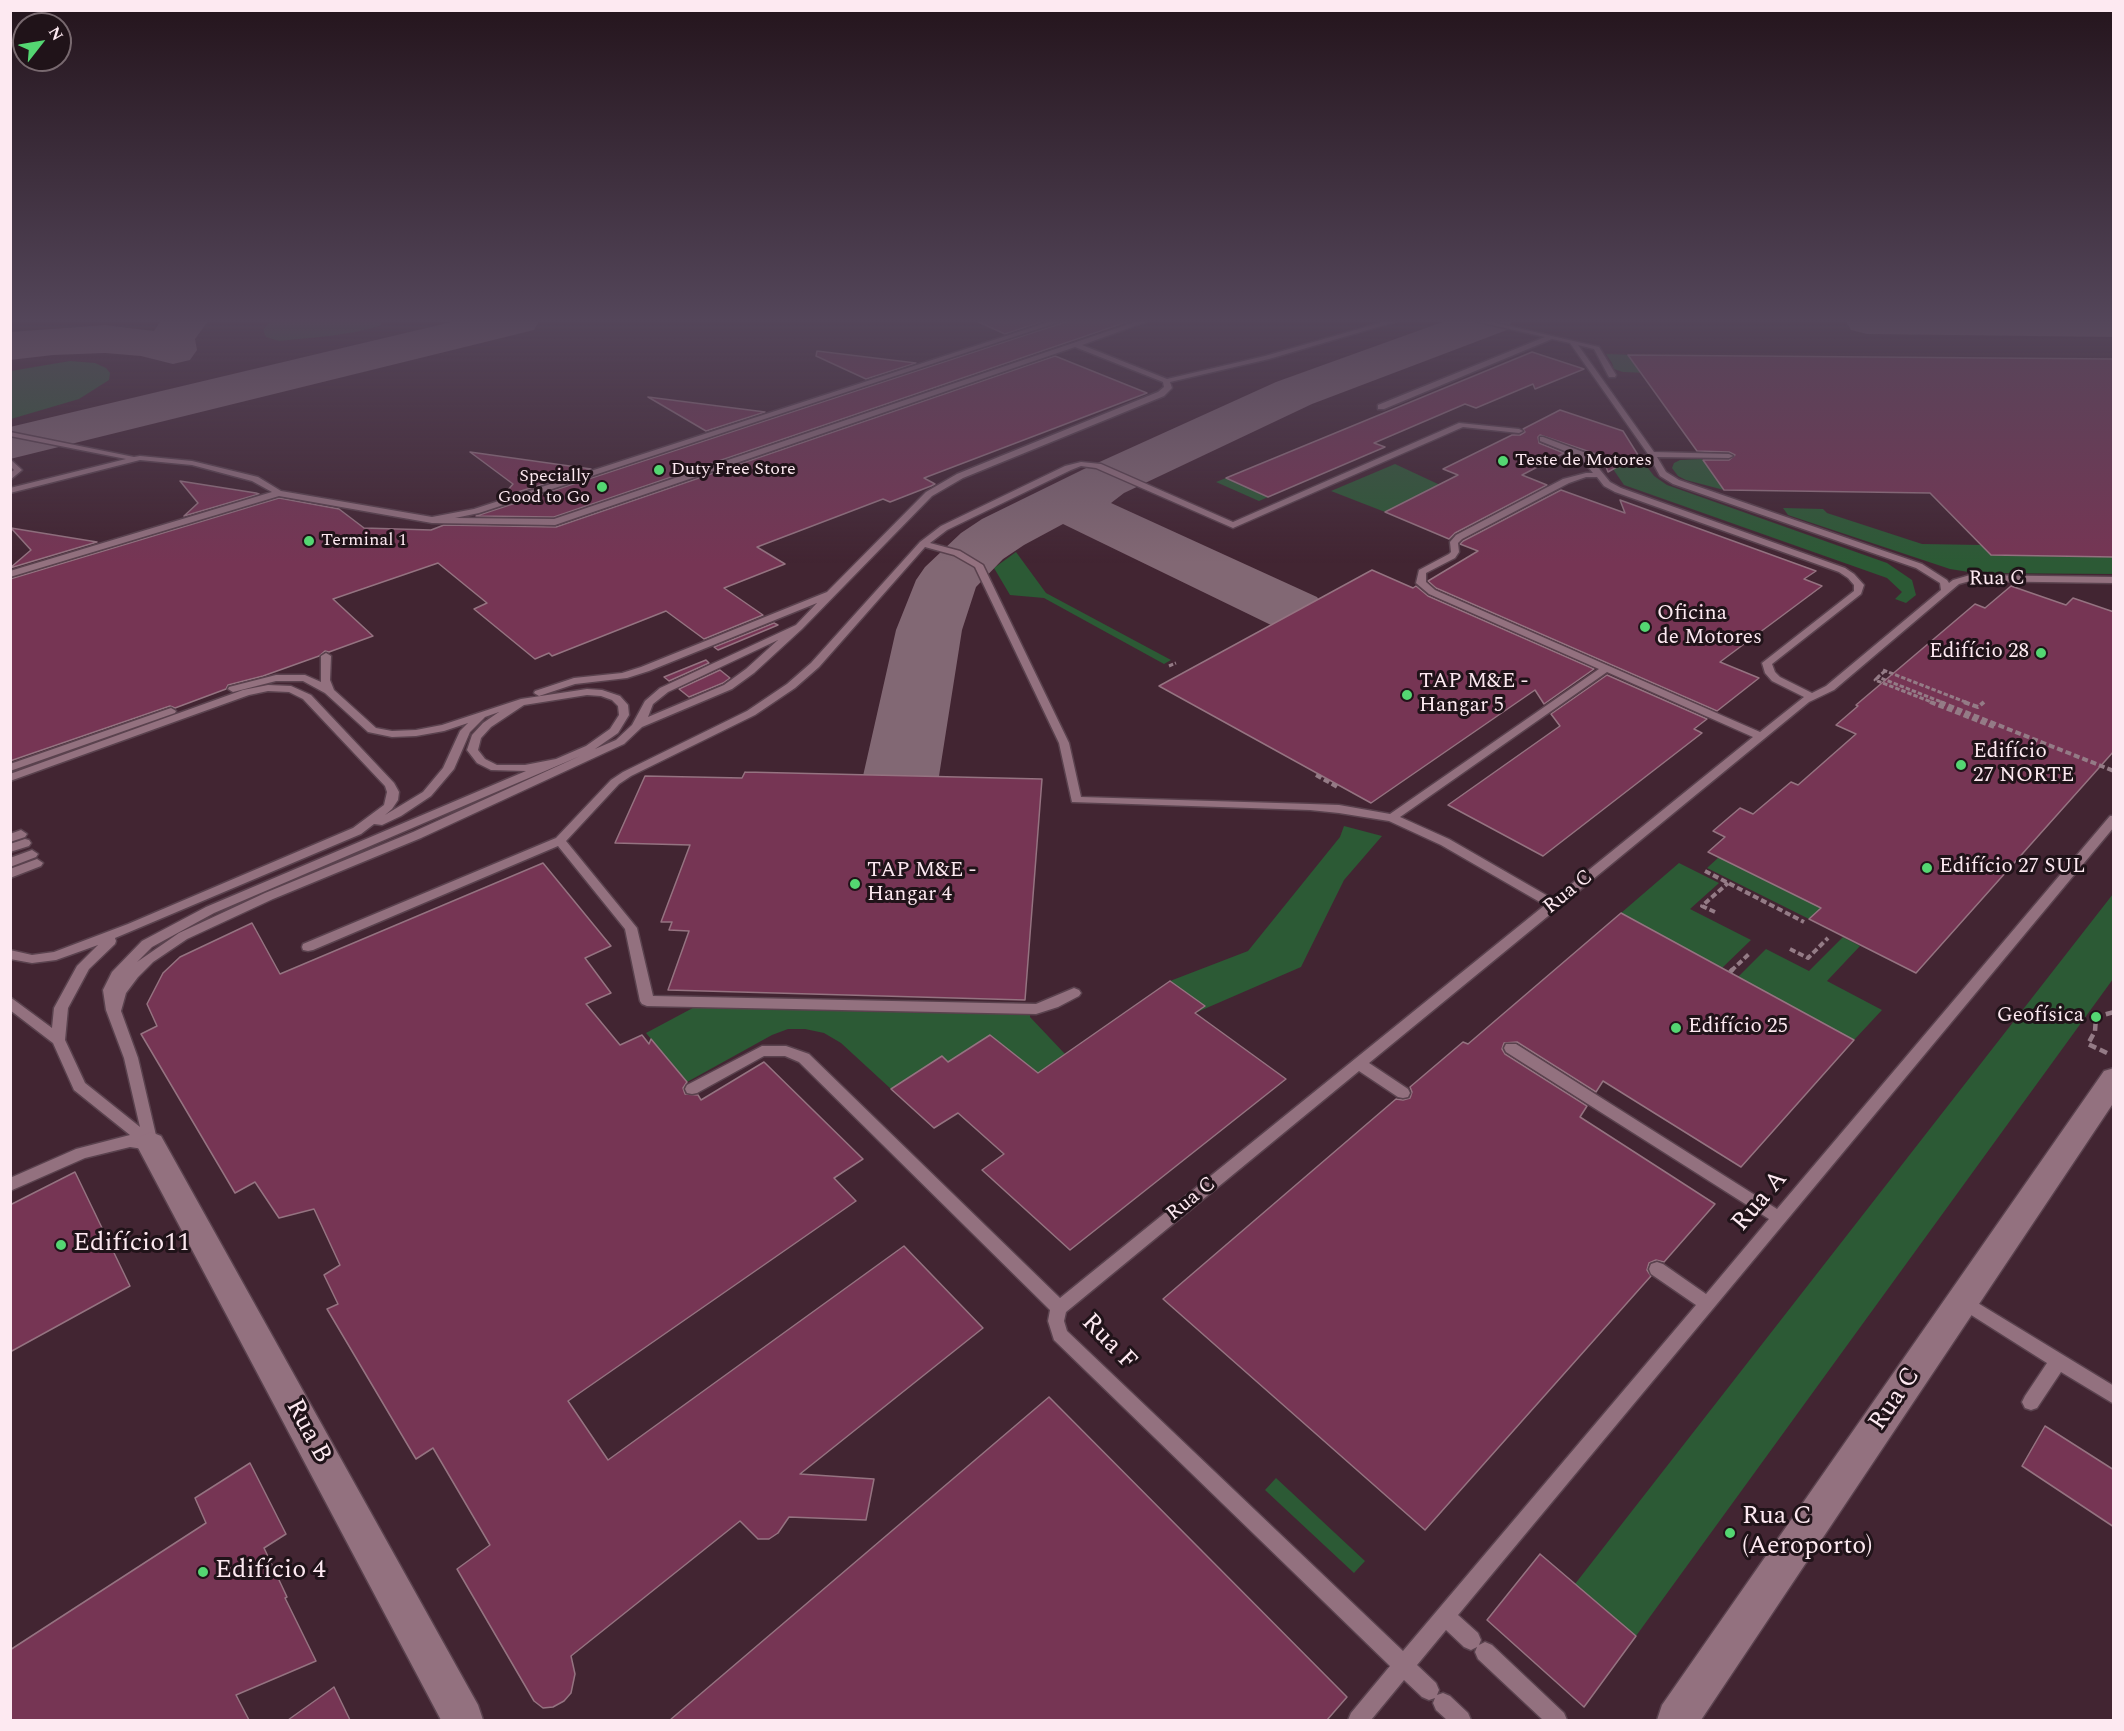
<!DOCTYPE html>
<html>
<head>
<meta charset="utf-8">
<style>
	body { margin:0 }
	#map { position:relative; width:2124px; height:1731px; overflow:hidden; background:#422532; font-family:Spectral,serif }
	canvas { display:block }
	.frame { position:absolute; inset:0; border:12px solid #fde9f1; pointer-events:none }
	.north { position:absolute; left:12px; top:12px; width:60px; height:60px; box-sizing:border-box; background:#201319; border:2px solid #78696f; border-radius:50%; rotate:59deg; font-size:16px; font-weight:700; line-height:24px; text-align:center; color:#fde9f1 }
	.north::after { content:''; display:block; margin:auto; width:21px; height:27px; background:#54d672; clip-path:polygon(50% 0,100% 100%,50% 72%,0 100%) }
</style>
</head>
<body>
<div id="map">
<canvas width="2124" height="1731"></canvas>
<div class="frame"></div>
<div class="north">N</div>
</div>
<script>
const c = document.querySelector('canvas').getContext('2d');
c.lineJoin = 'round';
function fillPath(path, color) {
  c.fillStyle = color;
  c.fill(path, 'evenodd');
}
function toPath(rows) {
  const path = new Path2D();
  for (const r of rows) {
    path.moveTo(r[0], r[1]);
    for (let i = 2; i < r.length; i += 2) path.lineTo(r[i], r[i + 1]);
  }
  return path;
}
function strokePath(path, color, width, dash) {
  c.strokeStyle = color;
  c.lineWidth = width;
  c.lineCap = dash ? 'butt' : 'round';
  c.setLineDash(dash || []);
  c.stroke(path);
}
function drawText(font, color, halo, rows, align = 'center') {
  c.font = font + ' Spectral,serif';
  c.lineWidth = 6;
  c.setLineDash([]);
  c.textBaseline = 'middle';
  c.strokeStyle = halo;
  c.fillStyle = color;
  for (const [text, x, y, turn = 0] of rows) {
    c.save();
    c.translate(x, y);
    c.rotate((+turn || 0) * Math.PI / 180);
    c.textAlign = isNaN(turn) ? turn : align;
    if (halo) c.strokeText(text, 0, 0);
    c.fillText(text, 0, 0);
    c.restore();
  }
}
fillPath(toPath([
	[273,320,381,320,381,326,355,332,330,336,279,341,266,337,264,333,264,328],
	[1606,354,1634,355,1648,373,1623,372,1614,369,1612,363],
	[70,361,95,363,106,368,110,373,109,380,79,399,11,419,11,371],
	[1638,455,1654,476,1667,485,1887,563,1912,580,1916,595,1906,603,1895,599,1902,592,1887,578,1624,485,1613,469],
	[1702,459,1724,490,1686,480,1678,476,1672,468,1674,463,1680,460],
	[1395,464,1453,491,1385,512,1331,491],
	[1226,478,1268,497,1259,501,1216,482],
	[1783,508,1823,509,1827,513,1922,544,1981,545,1991,555,2113,557,2113,574,1975,573,1950,569,1788,515],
	[1016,552,1046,593,1171,660,1164,664,1044,598,1010,595,994,568],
	[1344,826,1382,836,1344,880,1301,967,1195,1013,1204,1007,1170,981,1248,951,1340,837],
	[1719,857,1821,908,1809,919,1707,868],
	[1679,863,1719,883,1690,909,1751,940,1722,968,1621,913],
	[2113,894,2113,979,1636,1636,1575,1584],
	[1843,937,1860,946,1827,981,1882,1010,1854,1040,1738,977,1766,949,1809,971],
	[704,1002,1030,1009,1030,1017,1065,1054,1038,1073,990,1035,948,1062,942,1057,891,1089,841,1043,824,1033,805,1029,788,1029,772,1035,687,1082,646,1033],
	[1276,1478,1365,1561,1354,1573,1265,1490]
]), '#2c5a35');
fillPath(toPath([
	[161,320,209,320,195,339,197,350,190,360,173,364,141,356,105,353,53,355,10,360,10,332,105,325,154,331,161,320],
	[460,320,540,320,534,330,10,459,10,427,460,320],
	[1448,320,1513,320,1507,330,1312,404,1124,493,1111,503,1317,597,1327,611,1317,625,1294,631,1271,625,1063,524,1024,545,1003,559,976,587,962,630,939,776,928,792,901,799,874,792,863,776,896,630,916,580,925,567,961,533,982,519,1084,469,1276,382,1448,320],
	[1845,320,2114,320,2114,337,1867,334,1851,330,1845,320]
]), '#826874');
const building = toPath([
	[974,320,1047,320,1005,334,974,320],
	[1071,320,1133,320,554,517,476,516,1071,320],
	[817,351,916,363,866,379,816,356,817,351],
	[1532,352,1584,369,1535,389,1533,384,1476,408,1465,404,1374,443,1385,447,1268,497,1226,478,1532,352],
	[1628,355,2114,359,2114,557,1991,555,1930,493,1724,490,1703,460,1729,460,1735,455,1729,452,1697,451,1628,355],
	[1055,356,1147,393,924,478,935,484,931,486,890,502,883,499,757,547,785,564,724,588,763,615,704,639,666,611,552,656,549,653,535,659,474,609,487,603,438,563,333,599,373,636,329,652,325,651,319,656,263,676,228,685,226,689,175,708,170,706,10,761,10,579,279,498,339,509,364,528,431,530,444,525,556,527,1055,356],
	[648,397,765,412,706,431,648,397],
	[1560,410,1623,431,1638,455,1608,472,1602,456,1540,435,1538,437,1539,443,1564,453,1522,475,1547,485,1455,533,1449,539,1385,512,1458,475,1443,469,1512,435,1520,435,1525,432,1523,429,1560,410],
	[470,452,591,469,502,497,513,484,470,452],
	[180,481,256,493,259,494,184,516,198,503,180,481],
	[1561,490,1625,513,1620,500,1816,571,1804,579,1822,586,1720,662,1759,678,1717,711,1436,588,1428,581,1478,551,1460,544,1463,541,1561,490],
	[11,528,97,542,10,568,31,550,11,528],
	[1372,570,1413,588,1416,586,1428,596,1594,669,1544,704,1535,690,1371,803,1159,686,1372,570],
	[2011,586,2066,605,2073,598,2114,612,2114,751,1916,973,1809,919,1821,908,1708,852,1725,837,1713,831,1740,808,1753,814,1791,782,1798,785,1856,734,1836,725,1858,706,1856,705,1975,604,1985,608,2011,586],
	[774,623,778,625,718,650,714,647,774,623],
	[706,660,709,663,669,681,664,677,706,660],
	[720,670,730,678,723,683,689,697,679,689,720,670],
	[1607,675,1707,719,1694,729,1702,733,1543,856,1448,805,1560,726,1551,714,1607,675],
	[745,772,1042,779,1025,1000,668,990,689,931,669,930,672,922,661,922,690,845,615,843,645,776,742,778,745,772],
	[543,863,611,946,585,958,611,993,586,1004,620,1045,642,1035,649,1044,651,1039,687,1082,683,1088,685,1094,698,1095,701,1100,764,1062,863,1159,834,1178,856,1201,568,1401,608,1460,904,1246,983,1328,800,1474,874,1479,866,1520,789,1517,778,1533,769,1539,758,1539,740,1521,571,1656,575,1674,571,1693,564,1701,553,1707,543,1708,534,1701,457,1569,490,1545,433,1448,416,1459,327,1309,338,1304,324,1275,340,1265,314,1209,279,1218,255,1182,235,1193,141,1034,157,1026,147,1004,163,973,180,957,252,923,280,974,543,863],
	[1621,913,1854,1040,1741,1167,1603,1081,1596,1092,1517,1042,1504,1043,1502,1049,1505,1054,1587,1106,1580,1117,1715,1204,1664,1262,1656,1260,1649,1263,1647,1270,1651,1276,1425,1530,1163,1299,1396,1099,1403,1100,1410,1098,1412,1092,1410,1087,1463,1042,1468,1044,1621,913],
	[1170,981,1205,1006,1195,1013,1286,1079,1070,1250,982,1170,1004,1154,958,1113,934,1128,891,1089,942,1056,948,1062,990,1035,1038,1073,1170,981],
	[75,1172,130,1286,10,1352,10,1205,75,1172],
	[1049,1397,1347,1697,1327,1720,670,1720,1049,1397],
	[2045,1426,2114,1470,2114,1527,2022,1466,2045,1426],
	[250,1463,286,1534,264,1548,287,1597,285,1598,316,1661,236,1695,249,1720,10,1720,10,1650,206,1523,195,1498,250,1463],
	[1540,1554,1636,1636,1584,1707,1487,1620,1540,1554],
	[334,1687,350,1720,288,1720,330,1690,334,1687]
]);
fillPath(building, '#763554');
strokePath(building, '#957381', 1.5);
const lane = toPath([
	[1055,320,1065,320,479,513,455,518,554,519,1141,320,1151,320,1082,345,1167,379,1265,356,1390,320,1401,320,1269,359,1170,382,1172,388,1164,396,963,478,932,496,802,629,754,673,732,689,642,727,624,744,421,838,273,899,187,939,153,962,138,977,126,993,121,1011,138,1058,158,1144,156,1148,150,1150,130,1147,85,1158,10,1191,10,1178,76,1149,130,1135,74,1090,53,1043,10,1010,10,997,52,1028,54,1008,77,966,98,945,56,960,32,963,10,959,10,950,32,955,54,952,128,924,353,828,384,805,387,792,385,786,303,699,289,692,268,691,249,695,10,781,10,774,243,690,268,685,291,686,311,695,394,783,399,792,398,800,392,809,385,815,423,792,443,768,460,731,468,723,444,731,416,736,392,737,368,732,325,693,303,681,276,681,233,692,228,689,229,687,276,675,305,675,321,682,321,656,326,653,331,656,330,680,334,690,376,728,392,731,416,730,442,725,521,699,587,689,602,690,620,696,628,705,629,715,618,733,595,749,616,740,632,725,645,701,660,688,796,625,817,603,649,671,627,678,575,684,539,696,534,693,535,691,574,678,622,673,641,667,827,592,926,492,957,474,1158,392,1164,387,1163,382,1075,347,555,525,432,523,279,496,10,577,10,571,272,492,252,481,192,465,140,460,10,493,10,488,126,459,10,436,10,432,134,457,140,456,192,461,258,477,281,491,432,517,474,509,1055,320],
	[778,640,746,669,724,685,648,717,653,704,668,692,778,640],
	[587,695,601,696,612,700,618,706,619,715,610,729,586,746,556,759,525,765,497,765,485,759,478,750,481,738,491,727,524,705,587,695],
	[499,712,483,723,472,735,467,750,477,763,491,770,526,771,206,907,142,941,112,972,103,990,106,1010,124,1058,140,1127,85,1083,65,1040,68,1008,89,969,115,944,116,941,115,938,361,834,374,824,382,825,401,816,431,796,454,769,470,732,485,717,499,712],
	[580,756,413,832,265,893,179,933,137,962,152,947,214,913,580,756],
	[1470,320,1483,320,1599,347,1616,375,1615,377,1609,377,1594,349,1578,345,1654,452,1729,454,1733,456,1729,458,1657,457,1666,472,1679,480,1922,564,1947,580,1949,583,1953,580,1970,575,2114,577,2114,583,1970,581,1959,584,1834,690,1809,702,1369,1063,1408,1089,1410,1093,1408,1097,1403,1098,1398,1097,1359,1071,1066,1312,1064,1321,1067,1331,1403,1651,1696,1305,1651,1274,1649,1269,1651,1264,1657,1262,1663,1264,1706,1294,1769,1219,1506,1052,1504,1048,1506,1044,1516,1044,1777,1209,2110,816,2114,816,2114,827,1458,1615,1478,1633,1481,1640,1479,1645,1485,1642,1492,1645,1564,1713,1567,1720,1543,1720,1478,1659,1475,1652,1477,1647,1471,1650,1464,1647,1446,1630,1417,1665,1436,1683,1439,1690,1437,1695,1443,1693,1450,1696,1468,1713,1471,1720,1447,1720,1436,1710,1433,1703,1435,1698,1429,1700,1422,1697,1404,1680,1371,1720,1348,1720,1351,1713,1390,1666,1054,1340,1048,1321,1050,1310,799,1062,785,1056,764,1056,697,1093,692,1094,687,1093,685,1089,687,1085,762,1046,786,1046,809,1054,1060,1298,1545,905,1441,845,1389,821,1339,813,1310,810,1072,802,1059,743,975,567,954,555,925,547,819,667,795,688,755,715,631,776,619,784,566,841,637,928,653,996,1036,1004,1074,988,1079,990,1081,993,1079,996,1058,1007,1036,1014,647,1006,642,1004,640,1001,625,929,558,846,313,950,308,951,303,950,302,947,303,944,556,838,611,780,623,772,747,711,787,684,811,663,920,542,941,526,1065,466,1081,462,1101,464,1233,522,1459,423,1519,429,1523,431,1519,433,1463,427,1233,528,1096,468,1081,466,1071,470,947,530,930,543,960,551,983,565,1069,743,1081,797,1310,804,1339,805,1390,814,1599,669,1429,594,1416,583,1419,570,1449,554,1451,552,1450,542,1456,535,1563,479,1586,473,1593,473,1580,457,1540,441,1540,437,1543,437,1586,453,1610,482,1621,488,1845,568,1854,574,1864,585,1861,594,1772,664,1775,672,1780,677,1812,693,1826,686,1941,590,1940,583,1916,568,1673,484,1660,476,1648,454,1570,343,1552,339,1384,409,1378,409,1378,405,1545,337,1470,320],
	[1586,477,1597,477,1604,486,1615,492,1839,572,1848,578,1854,585,1854,591,1762,663,1765,673,1772,681,1804,697,1760,732,1435,590,1426,582,1426,573,1455,558,1459,552,1458,543,1462,539,1569,483,1586,477],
	[1607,672,1753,737,1553,899,1449,839,1400,817,1607,672],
	[10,459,22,470,10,480,10,473,14,470,10,466,10,459],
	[171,708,176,711,175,713,10,771,10,764,171,708],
	[21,830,27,834,25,837,10,842,10,834,21,830],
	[25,839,29,840,31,843,29,846,10,852,10,844,25,839],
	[32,850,38,854,36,857,10,867,10,858,32,850],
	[37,859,43,863,41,866,10,878,10,869,37,859],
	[1963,1294,2114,1386,2114,1404,2061,1372,2037,1408,2031,1410,2025,1408,2022,1402,2025,1396,2047,1363,1957,1306,1955,1301,1957,1296,1963,1294]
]);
const street = toPath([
	[2114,1068,2114,1102,1701,1720,1657,1720,1662,1705,2104,1071,2114,1068],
	[151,1132,161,1136,478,1705,483,1720,441,1720,136,1144,141,1136,151,1132]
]);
strokePath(lane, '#5a424e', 3);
strokePath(street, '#5a424e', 3);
strokePath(toPath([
	[1169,666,1176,663],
	[1883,670,1968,703],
	[1885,671,1878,677,1944,703],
	[1878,677,1875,680,1934,703]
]), '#947b86', 3, [4.5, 2]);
strokePath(toPath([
	[1930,702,1994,727],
	[1940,702,2114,771],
	[1964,702,1978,707,1984,702],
	[1316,775,1339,788],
	[1705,871,1804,922],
	[1715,912,1702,906,1728,883],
	[1790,949,1808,958,1828,938],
	[1731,971,1750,953]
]), '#947b86', 4, [6, 3]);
strokePath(toPath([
	[1730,972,1733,969],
	[2107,1053,2088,1044,2095,1031,2096,1017,2114,1012]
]), '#947b86', 4.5, [8, 4]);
fillPath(lane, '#93717f');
fillPath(street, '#93717f');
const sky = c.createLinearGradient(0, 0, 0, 563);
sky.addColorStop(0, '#24141c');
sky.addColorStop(0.57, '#54465a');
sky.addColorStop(1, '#54465a00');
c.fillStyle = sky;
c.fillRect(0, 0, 2124, 563);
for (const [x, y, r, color] of [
	[1503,461,6,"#54d672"],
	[659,470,6,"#54d672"],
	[602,487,6,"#54d672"],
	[309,541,6,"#54d672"],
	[1645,627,6,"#54d672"],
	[2041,653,6,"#54d672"],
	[1407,695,6,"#54d672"],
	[1961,765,6,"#54d672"],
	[1927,868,6,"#54d672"],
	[855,884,6,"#54d672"],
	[2096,1017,6,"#54d672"],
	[1676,1028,6,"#54d672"],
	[61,1245,6,"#54d672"],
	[1730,1533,6,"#54d672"],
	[203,1572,6,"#54d672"]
]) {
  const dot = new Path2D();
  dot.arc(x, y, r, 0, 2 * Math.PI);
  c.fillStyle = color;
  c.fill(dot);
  strokePath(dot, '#201319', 2);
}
drawText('18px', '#fde9f1', '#201319', [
	["Teste de Motores",1515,461],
	["Duty Free Store",671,470],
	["Specially",590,477,"right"],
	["Good to Go",590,498,"right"],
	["Terminal 1",321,541]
], 'left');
drawText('21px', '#fde9f1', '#201319', [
	["Rua C",1997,580,-1],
	["Rua C",1569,893,-39],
	["Rua C",1192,1200,-39]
]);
drawText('21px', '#fde9f1', '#201319', [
	["Oficina",1657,615],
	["de Motores",1657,639],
	["Edifício 28",2029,653,"right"],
	["TAP M&E -",1419,683],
	["Hangar 5",1419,707],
	["Edifício",1973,753],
	["27 NORTE",1973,777],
	["Edifício 27 SUL",1939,868],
	["TAP M&E -",867,872],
	["Hangar 4",867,896],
	["Geofísica",2084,1017,"right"],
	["Edifício 25",1688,1028]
], 'left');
drawText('26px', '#fde9f1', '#201319', [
	["Rua A",1761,1202,-50],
	["Rua F",1108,1343,46],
	["Rua C",1896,1400,-56],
	["Rua B",307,1432,62]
]);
drawText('26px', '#fde9f1', '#201319', [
	["Edifício11",73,1245],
	["Rua C",1742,1518],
	["(Aeroporto)",1742,1548],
	["Edifício 4",215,1572]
], 'left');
</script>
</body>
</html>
